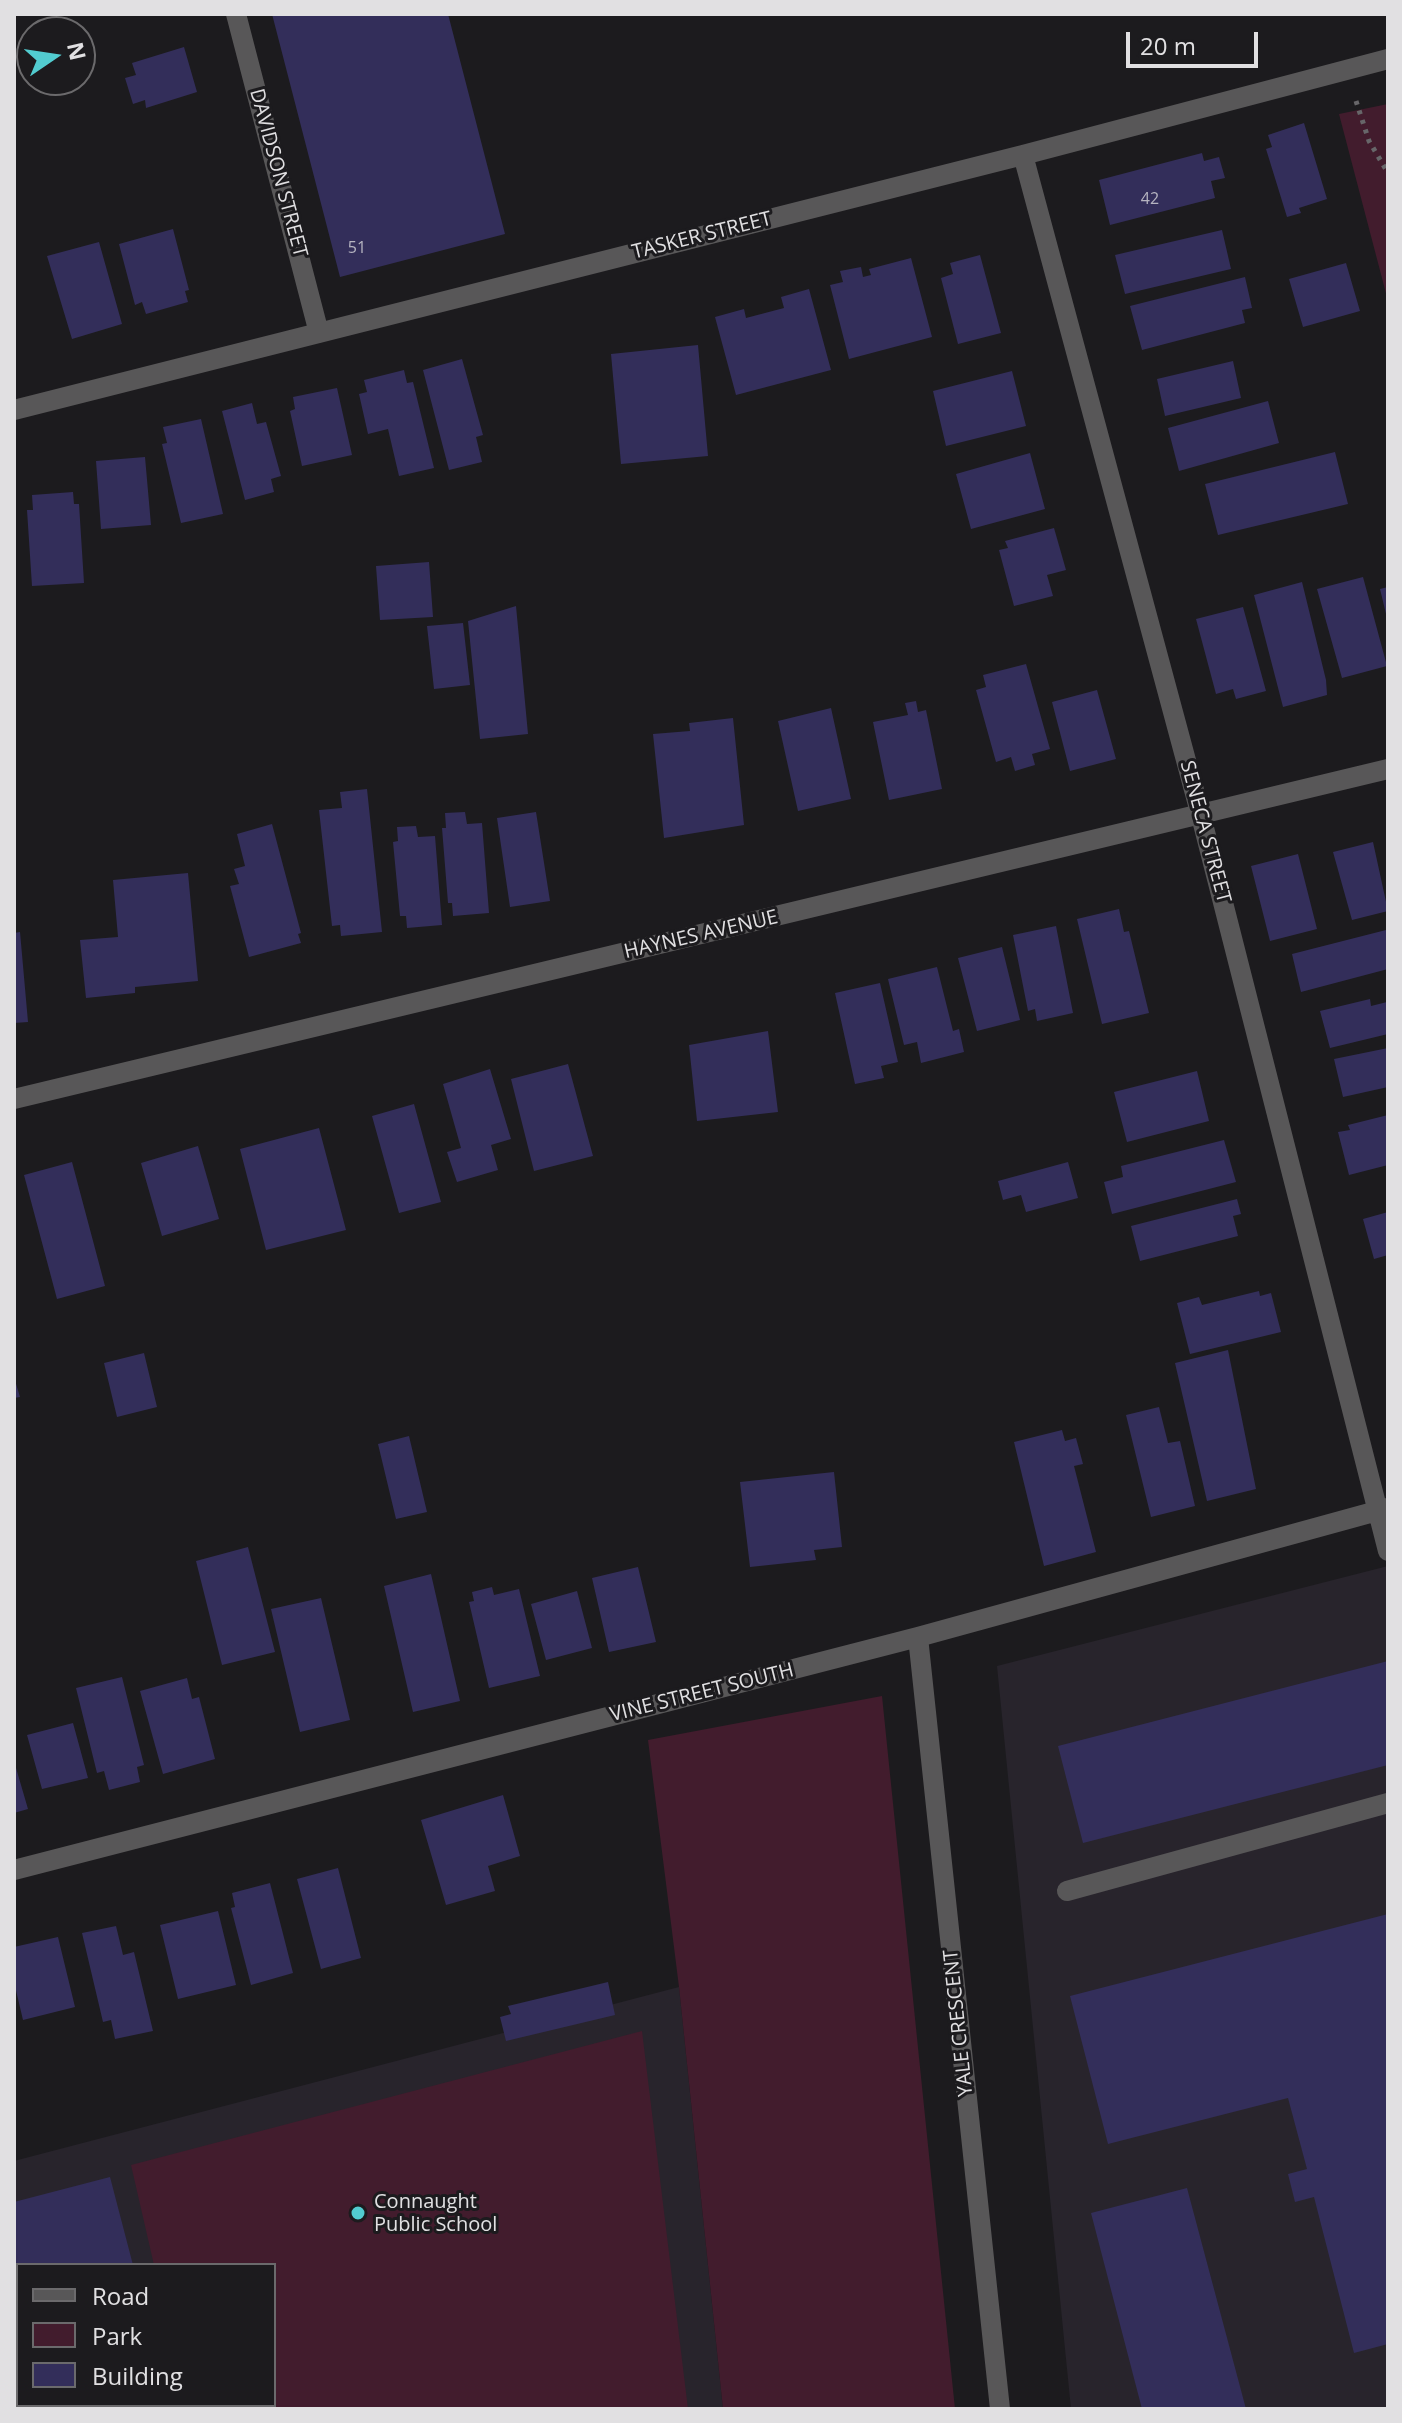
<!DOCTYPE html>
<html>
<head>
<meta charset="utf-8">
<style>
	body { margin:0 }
	#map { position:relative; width:1402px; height:2423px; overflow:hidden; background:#1c1b1e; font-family:"Open Sans",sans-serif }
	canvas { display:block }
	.frame { position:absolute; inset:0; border:16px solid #e1e0e2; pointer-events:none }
	.legend { position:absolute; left:16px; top:2263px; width:260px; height:144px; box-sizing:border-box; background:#1c1b1e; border:2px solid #6b6a6c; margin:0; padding:10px 14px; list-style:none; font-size:24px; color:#e1e0e2 }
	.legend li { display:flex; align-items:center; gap:16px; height:40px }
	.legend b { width:40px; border:2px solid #6b6a6c }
	.north { position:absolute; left:16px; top:16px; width:80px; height:80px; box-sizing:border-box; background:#1c1b1e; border:2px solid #6b6a6c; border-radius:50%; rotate:77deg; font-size:22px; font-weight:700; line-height:32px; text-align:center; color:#e1e0e2 }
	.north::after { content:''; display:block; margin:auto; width:28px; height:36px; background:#52ccd0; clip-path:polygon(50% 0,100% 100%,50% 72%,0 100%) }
	.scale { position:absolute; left:1126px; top:32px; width:132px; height:36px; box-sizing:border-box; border:4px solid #e1e0e2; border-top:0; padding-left:10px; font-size:24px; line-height:28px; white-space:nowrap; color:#e1e0e2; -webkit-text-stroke:6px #1c1b1e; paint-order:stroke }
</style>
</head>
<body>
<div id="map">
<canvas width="1402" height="2423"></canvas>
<div class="frame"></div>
<ul class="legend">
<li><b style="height:10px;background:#585758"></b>Road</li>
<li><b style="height:22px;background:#421c2d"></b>Park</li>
<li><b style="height:22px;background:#332e5a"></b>Building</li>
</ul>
<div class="north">N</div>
<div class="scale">20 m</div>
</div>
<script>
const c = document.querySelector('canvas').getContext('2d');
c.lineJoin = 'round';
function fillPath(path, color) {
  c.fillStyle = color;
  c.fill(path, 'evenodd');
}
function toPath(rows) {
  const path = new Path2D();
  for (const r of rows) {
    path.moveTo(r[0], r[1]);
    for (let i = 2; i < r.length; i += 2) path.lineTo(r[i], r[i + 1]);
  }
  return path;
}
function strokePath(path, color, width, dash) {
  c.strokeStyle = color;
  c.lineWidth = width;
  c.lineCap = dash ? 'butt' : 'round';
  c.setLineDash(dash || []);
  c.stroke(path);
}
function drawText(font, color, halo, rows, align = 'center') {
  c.font = font + ' "Open Sans",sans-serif';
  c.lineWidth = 6;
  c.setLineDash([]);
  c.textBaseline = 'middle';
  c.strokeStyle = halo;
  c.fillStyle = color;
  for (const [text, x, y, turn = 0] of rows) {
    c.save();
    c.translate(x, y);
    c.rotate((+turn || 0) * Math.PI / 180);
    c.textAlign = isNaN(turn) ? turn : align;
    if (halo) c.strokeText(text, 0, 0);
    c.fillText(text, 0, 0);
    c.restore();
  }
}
fillPath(toPath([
	[1388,1566,1388,2409,1071,2409,997,1666],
	[679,1987,723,2409,14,2409,14,2161],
	[18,2265,274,2265,274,2405,18,2405]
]), '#28242c');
fillPath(toPath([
	[1388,104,1388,301,1339,114],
	[882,1696,955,2409,723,2409,679,1987,648,1740],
	[642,2031,688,2409,188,2409,187,2405,274,2405,274,2265,154,2265,131,2165]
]), '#421c2d');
fillPath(toPath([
	[272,14,448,14,505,234,340,277],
	[184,47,197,92,146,108,145,100,133,104,125,78,136,75,132,63],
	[1304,123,1327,199,1299,208,1301,213,1287,217,1266,149,1272,147,1268,135],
	[1202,153,1204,161,1219,157,1225,178,1211,181,1215,198,1110,225,1099,180],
	[173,229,189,290,185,291,188,302,146,314,142,302,135,305,119,244],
	[1222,230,1231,269,1125,294,1115,255],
	[99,242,122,324,72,339,47,256],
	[980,255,1001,333,958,344,941,278,953,274,950,263],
	[911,258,932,337,849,359,830,285,843,282,840,271,861,267,863,277,871,275,869,269],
	[1346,263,1360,311,1303,327,1289,279],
	[1245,277,1252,308,1242,310,1245,323,1142,350,1130,306],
	[809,289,831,370,736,395,715,317,744,309,746,318,784,308,781,297],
	[698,345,708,456,621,464,611,354],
	[462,359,483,435,476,437,482,462,449,470,423,370],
	[1233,361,1241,398,1165,416,1157,379],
	[404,370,407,383,413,382,434,468,399,476,388,429,368,434,359,394,367,392,364,380],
	[1012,371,1026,426,946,446,933,391],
	[337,388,352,455,302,466,290,411,295,409,293,397],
	[1268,401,1279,443,1179,471,1168,428],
	[252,403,257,424,266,422,281,476,271,479,274,492,245,500,222,411],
	[201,419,223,514,181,523,162,444,167,443,163,427],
	[1335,452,1348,504,1218,535,1205,484],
	[1030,453,1045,509,971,529,956,474],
	[145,457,151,525,101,529,96,461],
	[73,492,74,504,79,504,84,583,32,586,27,510,33,510,32,495],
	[1054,528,1066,570,1047,575,1053,596,1014,606,999,550,1008,548,1005,541],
	[429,562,433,617,380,620,376,566],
	[1363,577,1387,666,1342,678,1317,589],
	[1302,582,1326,680,1327,695,1283,707,1254,595],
	[1388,587,1388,618,1387,618,1380,589],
	[516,606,528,734,480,739,468,621],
	[1243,607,1266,691,1236,699,1233,689,1216,694,1196,619],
	[463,623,470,685,434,689,427,626],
	[1026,664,1050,749,1032,754,1035,765,1015,771,1011,757,996,762,976,690,986,687,983,675],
	[1097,690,1116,759,1070,771,1052,702],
	[916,701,918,712,926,710,942,789,889,800,873,722,908,715,905,703],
	[831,708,851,799,798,811,778,721],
	[733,718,744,825,664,838,653,734,690,731,689,723],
	[367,789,382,932,341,936,340,925,332,926,319,810,342,808,340,792],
	[465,812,467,824,482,823,489,913,453,916,452,903,448,903,442,828,446,828,445,813],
	[536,812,550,901,510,907,497,818],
	[272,824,301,933,298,934,301,943,249,957,230,886,239,884,234,869,245,866,237,834],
	[416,826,418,837,435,836,442,925,407,928,406,916,400,916,393,842,398,841,397,827],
	[1373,842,1388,911,1352,920,1333,852],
	[1298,854,1317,929,1270,941,1251,866],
	[188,873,198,981,135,987,135,993,86,998,80,940,118,937,113,880],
	[1119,909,1124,932,1129,931,1149,1013,1102,1024,1077,919],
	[1056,926,1073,1013,1037,1021,1035,1009,1028,1011,1013,935],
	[1386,930,1388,969,1301,992,1292,954],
	[20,932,28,1022,14,1023,14,933],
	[1002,947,1020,1020,977,1031,958,958],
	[937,967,953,1031,959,1029,964,1052,921,1063,917,1042,904,1045,888,979],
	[880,983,898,1062,881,1066,884,1078,855,1084,835,993],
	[1370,999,1371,1006,1387,1002,1388,1034,1330,1048,1320,1011],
	[768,1031,778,1112,697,1121,689,1045],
	[1388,1048,1388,1087,1343,1097,1334,1059],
	[568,1064,593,1156,534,1171,511,1079],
	[490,1069,511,1139,491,1145,498,1170,457,1182,447,1152,461,1148,443,1084],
	[1197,1071,1209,1121,1127,1142,1114,1092],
	[414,1104,441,1202,399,1213,372,1116],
	[1388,1115,1388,1165,1349,1175,1338,1132,1350,1130,1348,1125],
	[319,1128,346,1230,266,1250,240,1149],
	[1224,1140,1236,1182,1112,1214,1104,1182,1123,1177,1121,1166],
	[198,1146,219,1219,162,1236,141,1163],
	[72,1162,105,1286,57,1299,24,1175],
	[1068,1162,1078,1198,1026,1212,1021,1195,1003,1200,998,1181],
	[1237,1199,1241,1214,1233,1216,1238,1236,1140,1261,1131,1226],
	[1388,1212,1388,1255,1374,1259,1363,1219],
	[1259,1291,1260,1296,1271,1293,1281,1332,1190,1354,1177,1303,1199,1297,1202,1305],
	[1228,1350,1256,1489,1207,1501,1175,1363],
	[144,1353,157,1407,117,1417,104,1363],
	[14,1377,20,1397,14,1398],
	[1159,1407,1168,1443,1180,1441,1195,1506,1151,1517,1126,1415],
	[1062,1430,1065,1441,1076,1438,1083,1464,1074,1466,1096,1552,1044,1566,1014,1442],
	[409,1436,427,1512,396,1519,378,1444],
	[834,1472,842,1547,814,1550,816,1560,750,1567,740,1482],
	[248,1547,275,1652,222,1665,196,1561],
	[638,1567,656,1642,609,1652,592,1578],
	[431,1574,460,1701,413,1712,384,1586],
	[492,1587,494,1595,519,1589,540,1676,489,1688,469,1602,474,1601,472,1592],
	[577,1591,592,1648,546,1660,531,1604],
	[321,1598,350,1720,300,1732,271,1609],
	[1388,1661,1388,1765,1083,1843,1058,1746],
	[122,1677,144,1765,137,1767,140,1782,109,1790,104,1771,97,1773,76,1688],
	[187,1678,192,1699,199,1697,215,1759,163,1774,140,1691],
	[73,1723,88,1778,42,1789,27,1735],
	[14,1761,28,1809,14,1813],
	[503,1795,520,1856,488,1866,495,1891,446,1905,421,1820],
	[338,1868,361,1958,321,1969,297,1879],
	[270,1883,293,1973,251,1985,231,1908,235,1907,232,1893],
	[218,1911,236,1985,178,1999,160,1925],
	[1388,1914,1388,2344,1354,2353,1314,2197,1295,2202,1288,2174,1307,2169,1288,2098,1108,2144,1070,1996],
	[116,1926,123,1955,134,1952,153,2031,115,2039,111,2020,103,2022,82,1933],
	[58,1937,75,2007,23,2020,14,1982,14,1947],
	[608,1982,615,2015,506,2041,500,2017,511,2014,508,2006],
	[110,2177,133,2265,18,2265,18,2405,54,2405,55,2409,14,2409,14,2202],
	[1187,2188,1246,2409,1142,2409,1091,2213]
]), '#332e5a');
strokePath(toPath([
	[1356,101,1369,141,1388,173],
	[116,2405,116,2409]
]), '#676669', 5, [4, 6]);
strokePath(toPath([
	[236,14,319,333],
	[1023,155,1201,816,1388,1551],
	[14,410,1023,155,1388,59],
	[14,1099,1388,769],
	[918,1637,1000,2409],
	[14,1870,918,1637,1388,1508],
	[1067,1891,1388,1803]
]), '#585758', 20);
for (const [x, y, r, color] of [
	[358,2213,8,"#52ccd0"]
]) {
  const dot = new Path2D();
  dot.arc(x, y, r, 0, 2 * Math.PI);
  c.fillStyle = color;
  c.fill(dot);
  strokePath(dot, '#1c1b1e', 3);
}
drawText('16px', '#b6b4c0', null, [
	["42",1150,199],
	["51",357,248]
]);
drawText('20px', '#e1e0e2', '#1c1b1e', [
	["DAVIDSON STREET",278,173,75],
	["TASKER STREET",702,236,-14],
	["SENECA STREET",1205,832,75],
	["HAYNES AVENUE",701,935,-13],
	["VINE STREET SOUTH",702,1693,-14],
	["YALE CRESCENT",959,2023,-96]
]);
drawText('20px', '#e1e0e2', '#1c1b1e', [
	["Connaught",374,2202],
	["Public School",374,2225]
], 'left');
</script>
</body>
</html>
